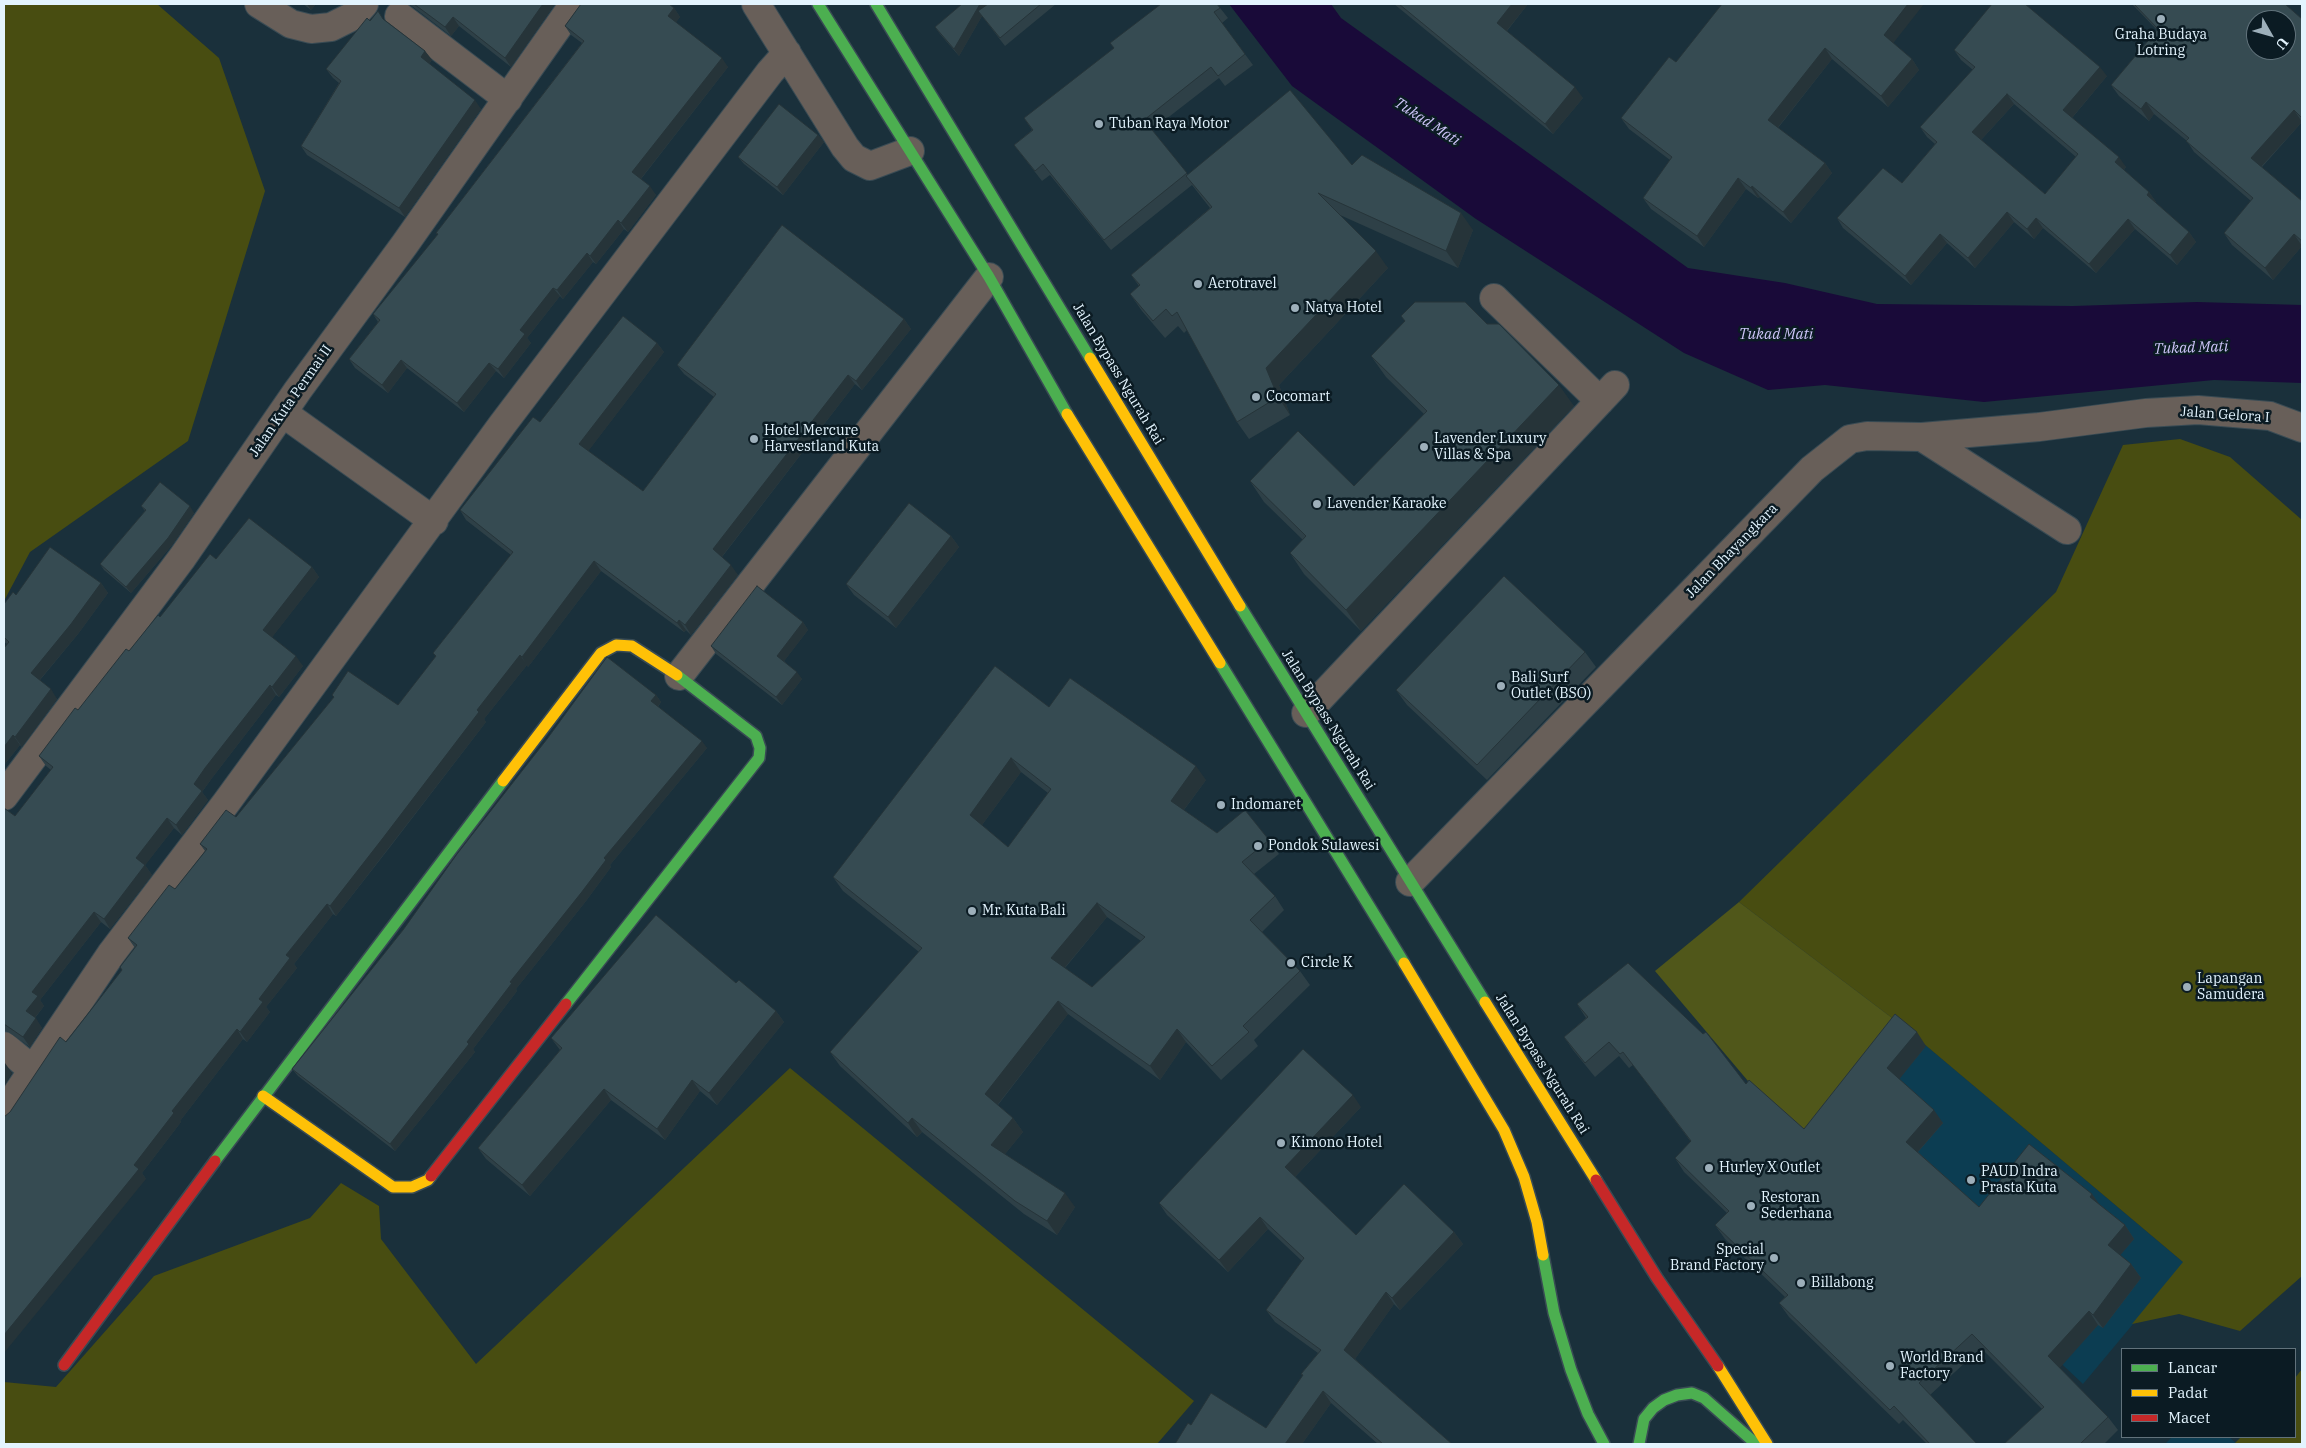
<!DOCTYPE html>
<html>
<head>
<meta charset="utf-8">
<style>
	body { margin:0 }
	#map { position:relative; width:2306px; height:1448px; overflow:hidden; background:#1a303b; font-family:"IBM Plex Serif",serif }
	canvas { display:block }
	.frame { position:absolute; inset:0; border:5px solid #e3f4fe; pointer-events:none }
	.legend { position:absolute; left:2121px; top:1348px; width:175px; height:90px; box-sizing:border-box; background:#0b1b23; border:1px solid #61727b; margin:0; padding:6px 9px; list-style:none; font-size:15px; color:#e3f4fe }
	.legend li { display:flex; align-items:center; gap:10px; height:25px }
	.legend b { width:25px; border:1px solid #61727b }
	.north { position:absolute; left:2246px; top:10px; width:50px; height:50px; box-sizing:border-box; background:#0b1b23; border:1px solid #61727b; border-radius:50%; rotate:128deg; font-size:14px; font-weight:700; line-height:20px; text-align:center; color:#e3f4fe }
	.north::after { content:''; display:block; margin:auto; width:18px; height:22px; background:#9dafba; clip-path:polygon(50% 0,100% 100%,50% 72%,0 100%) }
</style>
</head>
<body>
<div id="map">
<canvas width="2306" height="1448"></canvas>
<div class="frame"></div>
<ul class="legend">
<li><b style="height:6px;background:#4caf50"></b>Lancar</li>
<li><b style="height:6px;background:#ffc107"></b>Padat</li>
<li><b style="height:6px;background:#c62828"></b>Macet</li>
</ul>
<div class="north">U</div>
</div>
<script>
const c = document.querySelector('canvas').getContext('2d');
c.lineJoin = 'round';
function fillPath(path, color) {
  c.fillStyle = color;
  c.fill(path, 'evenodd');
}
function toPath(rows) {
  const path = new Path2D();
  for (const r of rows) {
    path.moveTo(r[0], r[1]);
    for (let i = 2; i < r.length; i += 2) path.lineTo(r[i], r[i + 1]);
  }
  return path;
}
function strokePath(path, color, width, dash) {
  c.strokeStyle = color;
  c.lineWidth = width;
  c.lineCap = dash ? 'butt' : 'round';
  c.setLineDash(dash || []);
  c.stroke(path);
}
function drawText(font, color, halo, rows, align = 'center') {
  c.font = font + ' "IBM Plex Serif",serif';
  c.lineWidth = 5;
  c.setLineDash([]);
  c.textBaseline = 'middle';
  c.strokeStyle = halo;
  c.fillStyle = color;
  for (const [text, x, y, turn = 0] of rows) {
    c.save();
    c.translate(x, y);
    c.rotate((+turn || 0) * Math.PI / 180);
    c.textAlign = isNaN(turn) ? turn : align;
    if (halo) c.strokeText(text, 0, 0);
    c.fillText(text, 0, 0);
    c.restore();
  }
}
fillPath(toPath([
	[1904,1027,2184,1263,2083,1384,2013,1318,1813,1143],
	[2172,1437,2229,1437,2237,1444,2165,1444]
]), '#0c3d52');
fillPath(toPath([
	[4,4,157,4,219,58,265,191,188,441,30,552,4,601],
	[2180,439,2230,457,2302,520,2302,1276,2240,1331,2179,1314,2132,1324,2183,1262,1904,1027,1739,902,2056,592,2123,445],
	[790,1068,1194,1401,1157,1444,4,1444,4,1382,56,1387,154,1276,310,1218,341,1183,379,1206,381,1239,476,1364],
	[2302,1369,2302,1444,2237,1444,2235,1443,2241,1437,2295,1437,2295,1378]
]), '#484d11');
fillPath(toPath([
	[1739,902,1904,1027,1813,1143,1759,1094,1655,971]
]), '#50571a');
fillPath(toPath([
	[1229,4,1331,4,1341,18,1688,268,1785,283,1877,304,2073,306,2197,302,2302,305,2302,383,2214,380,1984,402,1825,385,1768,390,1684,353,1476,219,1292,86]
]), '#190a39');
const street = toPath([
	[259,4,291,24,311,29,331,27,353,16,364,4],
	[756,4,845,147,854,158,870,166,910,151],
	[399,16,508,99],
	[1494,298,1600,401],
	[283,413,434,521],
	[1922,437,2067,530],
	[679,676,989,277],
	[1306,713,1615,385],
	[4,796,182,558,298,390,405,244,574,4],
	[1410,882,1812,469,1850,439,1867,436,1922,437,2039,427,2146,413,2198,410,2270,416,2302,428],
	[4,1046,33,1070],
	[4,1113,111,954,226,803,502,425,770,72,787,53]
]);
const fast = toPath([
	[818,4,989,277,1067,414],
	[876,4,1090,358],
	[1240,606,1485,1002],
	[1220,663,1404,963],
	[566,1004,759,758,760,748,756,736,677,675],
	[215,1161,503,781],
	[1543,1255,1554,1313,1571,1370,1588,1414,1604,1444],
	[1639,1444,1644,1419,1653,1408,1664,1400,1677,1395,1692,1393,1704,1398,1755,1443]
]);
const slow = toPath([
	[1090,358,1240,606],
	[1067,414,1220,663],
	[503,781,601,653,616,645,632,646,677,675],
	[1404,963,1504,1130,1524,1177,1537,1222,1543,1255],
	[1485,1002,1596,1180],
	[263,1096,393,1187,412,1187,428,1180,431,1176],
	[1718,1366,1767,1444]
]);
const jam = toPath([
	[431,1176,566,1004],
	[1596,1180,1657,1278,1718,1366],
	[64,1365,215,1161]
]);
strokePath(street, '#394b54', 30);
strokePath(fast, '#394b54', 14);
strokePath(slow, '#394b54', 14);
strokePath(jam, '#394b54', 14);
strokePath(street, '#685f59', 28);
strokePath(fast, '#4caf50', 11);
strokePath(slow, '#ffc107', 11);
strokePath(jam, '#c62828', 11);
fillPath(toPath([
	[303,4,316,4,311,10],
	[409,4,555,4,511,67,459,26,451,36],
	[581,4,670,4,670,5,674,8,680,17,676,22,728,67,641,179,656,195,628,232,624,229,596,264,593,262,563,299,560,296,527,338,531,343,504,378,496,371,464,412,407,368,388,393,355,368,349,359,378,322,373,314,438,235,436,233,582,43,571,35,565,26],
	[962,4,1056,4,1005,46,982,16,959,56,940,34,935,27],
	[1217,4,1228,18,1222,23,1253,65,1225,86,1219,78,1152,130,1188,175,1352,165,1473,230,1458,268,1340,215,1388,268,1279,385,1290,415,1249,439,1237,422,1187,330,1184,333,1178,326,1165,338,1142,311,1130,294,1139,286,1131,275,1210,208,1192,185,1111,250,1050,175,1042,181,1014,145,1032,130,1024,118],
	[1394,4,1528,4,1507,31,1583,98,1553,134],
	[2132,4,2285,4,2302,19,2302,122,2262,167,2302,201,2302,246,2273,280,2232,245,2224,233,2251,201,2194,152,2187,141,2154,114,2149,121,2119,96,2111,85,2157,30],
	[385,20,425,51,432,60,429,64,481,109,405,217,307,155,301,146,339,83,333,78,326,69,370,21],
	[1893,43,1912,59,1919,70,1888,107,1832,59,1778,128,1825,163,1832,173,1791,223,1760,197,1758,198,1746,189,1704,247,1651,209,1643,198,1670,160,1629,129,1621,118,1676,62],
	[1954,50,2107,76,2072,118,2126,167,2124,170,2149,192,2156,202,2155,202,2189,232,2196,242,2177,265,2135,229,2096,273,2043,228,2034,239,2014,222,1975,268,1947,243,1911,285,1843,228,1837,218,1902,183,1935,144,1927,137,1920,127,1973,70,1961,60],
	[2014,104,2076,157,2045,194,1981,140],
	[818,135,824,142,783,195,744,164,738,157],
	[904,319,911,329,862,390,855,384,722,557,738,575,691,635,686,630,684,632,601,571,528,667,527,665,484,719,486,722,390,847,336,916,333,914,294,964,297,968,266,1007,270,1012,247,1042,243,1039,180,1121,181,1122,142,1173,146,1179,10,1112,122,970,120,967,135,948,128,938,175,889,205,851,200,844,236,817,334,697,332,695,398,705,436,657,433,653,511,555,466,520,460,510,540,422,657,343,664,352,588,451,643,491,714,397,684,374,677,365],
	[1487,324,1574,406,1361,631,1304,574,1290,553,1303,540,1264,502,1250,481,1354,486,1424,414,1386,377,1371,356],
	[141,506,194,513,173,544,131,593,104,570,100,564,145,511],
	[951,536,959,547,896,628,854,595,846,584],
	[216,559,312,567,319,577,272,637,303,666,279,697,276,695,212,778,202,792,208,800,182,835,174,828,145,865,152,875,110,929,101,922,40,1000,44,1006,35,1018,42,1028,30,1047,7,1031,4,1031,4,808,15,816,51,770,46,766,39,756,78,710,129,651,160,617],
	[101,583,108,593,78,634,40,680,57,699,22,747,20,745,4,765,4,648,7,644,4,642,4,604,16,595],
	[803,622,808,630,784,661,802,679,782,705,716,654,711,646],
	[1585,652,1596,667,1487,780,1407,705,1396,690],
	[656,695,661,702,658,707,707,748,610,865,611,867,586,901,516,989,517,991,473,1049,475,1052,395,1151,298,1076,292,1069,403,930],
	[1049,707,1206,780,1184,810,1217,833,1269,840,1279,854,1254,874,1275,896,1284,910,1262,932,1300,971,1310,985,1254,1040,1258,1046,1221,1080,1186,1042,1160,1080,1068,1014,998,1105,1013,1118,1023,1132,1005,1154,1075,1207,1057,1235,1024,1214,922,1132,917,1137,840,1066,830,1052,919,952,843,891,833,877],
	[1021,772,1048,793,1008,847,982,825],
	[1107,917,1141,941,1092,987,1065,968],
	[736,983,776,1011,784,1022,717,1105,700,1091,665,1140,611,1100,530,1196,486,1159,478,1148,560,1050,551,1038],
	[1577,1004,1746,1084,1804,1129,1926,1046,1899,1079,1943,1123,1918,1152,1979,1207,2092,1194,2098,1203,2125,1225,2134,1239,2120,1255,2131,1264,2141,1278,2103,1328,2098,1325,2059,1368,2108,1417,2118,1430,2104,1444,2004,1444,2042,1409,1981,1348,1930,1395,1977,1444,1927,1444,1903,1420,1899,1424,1789,1317,1779,1303,1785,1297,1725,1239,1715,1225,1727,1213,1684,1172,1675,1158,1691,1142,1633,1065,1629,1068,1619,1056,1595,1077,1573,1050,1564,1037,1586,1018],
	[1361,1107,1295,1177,1356,1235,1454,1232,1463,1244,1400,1310,1394,1304,1355,1359,1452,1444,1378,1444,1331,1403,1302,1444,1175,1444,1191,1425,1266,1428,1303,1376,1301,1374,1318,1353,1275,1322,1266,1310,1302,1261,1268,1229,1228,1272,1167,1215,1159,1203]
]), '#2e4047');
fillPath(toPath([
	[307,4,316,4,311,10],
	[543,4,555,4,511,67,505,58],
	[980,4,989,4,978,11,982,16,959,56,954,49],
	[1512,4,1528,4,1504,34,1497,23],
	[1908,4,1924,4,1891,46,1884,35],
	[674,8,680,17,674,25,668,16],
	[453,17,459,26,451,36,445,27],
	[1825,48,1832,59,1775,131,1768,120],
	[425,51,432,60,427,66,421,57],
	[722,58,728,67,639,181,632,172],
	[1912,59,1919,70,1888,107,1881,96],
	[2100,67,2107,76,2070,120,2063,110],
	[1575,87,1583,98,1553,134,1545,124],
	[2007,94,2014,104,1979,142,1972,132],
	[475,100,481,109,405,217,399,208],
	[2146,102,2154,114,2149,121,2141,109],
	[2294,110,2302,122,2259,169,2251,158],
	[818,135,824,142,783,195,777,187],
	[2119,157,2126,167,2122,172,2115,162],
	[1825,163,1832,173,1791,223,1783,212],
	[1738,178,1746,189,1704,247,1697,236],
	[650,186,656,195,628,232,621,223],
	[1752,186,1760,197,1758,198,1751,188],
	[2149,192,2156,202,2153,205,2147,195],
	[2007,212,2014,222,1975,268,1968,258],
	[1461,213,1473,230,1458,268,1446,251],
	[2036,218,2043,228,2034,239,2027,229],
	[2128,219,2135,229,2096,273,2089,264],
	[618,220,624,229,596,264,590,256],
	[2189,232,2196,242,2177,265,2170,255],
	[1940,234,1947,243,1911,285,1905,276],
	[2294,234,2302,246,2273,280,2265,268],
	[1376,251,1388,268,1279,385,1290,415,1278,397,1266,368],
	[587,253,593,262,563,299,557,290],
	[553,288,560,296,527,338,531,343,504,378,498,369,520,330],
	[904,319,911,329,862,390,856,381],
	[657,343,664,352,586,454,579,444],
	[401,360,407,368,388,393,382,385],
	[489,363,496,371,464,412,457,403],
	[848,375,855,384,720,559,713,549],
	[1559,385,1574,406,1361,631,1346,610],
	[190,506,194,513,173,544,131,593,126,587],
	[951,536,959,547,896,628,888,617],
	[594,561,601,571,528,667,522,657],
	[731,565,738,575,691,635,685,625],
	[312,567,319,577,270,640,263,630],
	[101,583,108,593,78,634,37,683,31,673],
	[679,620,686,630,684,632,677,623],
	[803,622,808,630,782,664,777,656],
	[520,655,527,665,484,719,486,722,336,916,330,906,477,710],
	[296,656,303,666,279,697,272,687],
	[797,672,802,679,782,705,776,697],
	[270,685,276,695,212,778,202,792,208,800,182,835,176,825,194,784,205,768],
	[51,689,57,699,22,747,15,737],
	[656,695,661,702,656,709,651,701],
	[13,735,20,745,4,765,4,747],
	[702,741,707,748,610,865,611,867,586,901,516,989,517,991,473,1049,475,1052,395,1151,390,1144,467,1042,510,982,604,858],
	[1011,758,1021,772,979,829,970,815],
	[1196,766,1206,780,1180,815,1171,801],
	[167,818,174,828,143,868,136,858],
	[145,865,152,875,110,929,104,919],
	[1097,903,1107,917,1061,972,1051,958],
	[327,904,333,914,294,964,297,968,266,1007,270,1012,247,1042,240,1032,259,999,286,955],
	[94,912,101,922,40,1000,44,1006,33,1020,26,1011,32,992],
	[1058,1001,1068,1014,995,1108,985,1094],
	[776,1011,784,1022,717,1105,709,1093],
	[36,1018,42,1028,30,1047,23,1037],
	[237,1029,243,1039,180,1121,181,1122,142,1173,146,1179,4,1353,4,1335,134,1165,172,1111],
	[1177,1029,1186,1042,1160,1080,1150,1066],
	[1917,1032,1926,1046,1897,1082,1887,1068],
	[5,1063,12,1073,4,1087,4,1066],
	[692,1080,700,1091,665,1140,657,1129],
	[604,1089,611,1100,530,1196,522,1185],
	[1353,1095,1361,1107,1293,1179,1285,1167],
	[1934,1110,1943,1123,1915,1155,1906,1142],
	[912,1118,922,1132,917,1137,908,1123],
	[1013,1118,1023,1132,1001,1159,991,1145],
	[1065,1193,1075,1207,1057,1235,1047,1221],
	[2092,1194,2102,1208,2090,1197],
	[1260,1217,1268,1229,1228,1272,1219,1260],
	[2125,1225,2134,1239,2117,1259,2108,1245],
	[1454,1232,1463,1244,1400,1310,1392,1298],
	[2131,1264,2141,1278,2103,1328,2093,1315],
	[1386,1292,1394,1304,1353,1362,1344,1350],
	[2089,1311,2098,1325,2058,1370,2048,1356],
	[1323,1391,1331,1403,1302,1444,1285,1444]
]), '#263439');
const building = toPath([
	[414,4,543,4,505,58,453,17,445,27,414,4],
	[581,4,669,4,674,8,668,16,722,58,632,172,650,186,621,223,618,220,590,256,587,253,557,290,553,288,520,330,525,334,498,369,489,363,457,403,401,360,382,385,349,359,380,320,373,314,438,234,436,233,584,41,565,26,581,4],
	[962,4,980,4,954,49,935,27,962,4],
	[988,4,1041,4,1000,38,978,11,988,4],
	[1161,4,1217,4,1220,8,1214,12,1245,54,1218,76,1211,67,1144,120,1187,173,1104,240,1043,164,1035,171,1014,145,1033,130,1024,118,1114,48,1110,43,1161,4],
	[1399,4,1512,4,1497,23,1575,87,1545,124,1399,4],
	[1722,4,1908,4,1884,35,1912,59,1881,96,1825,48,1768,120,1825,163,1783,212,1752,186,1751,188,1738,178,1697,236,1643,198,1672,157,1621,118,1669,57,1676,62,1722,4],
	[1992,4,2025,4,2100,67,2063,110,2119,157,2115,162,2149,192,2147,195,2189,232,2170,255,2128,219,2089,264,2036,218,2027,229,2007,212,1968,258,1940,234,1905,276,1837,218,1883,168,1902,183,1937,142,1920,127,1975,67,1954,50,1992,4],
	[2007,94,2078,154,2045,194,1972,132,2007,94],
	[2134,4,2285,4,2302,19,2302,118,2294,110,2251,158,2302,201,2302,241,2294,234,2265,268,2224,233,2253,198,2186,141,2189,138,2146,102,2141,109,2111,85,2158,29,2134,4],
	[2256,20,2286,20,2286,50,2256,50,2256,20],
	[378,11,383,19,425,51,421,57,475,100,399,208,301,146,341,81,326,69,367,18,370,21,378,11],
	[1290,90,1352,165,1362,155,1461,213,1446,251,1318,193,1376,251,1266,368,1278,397,1237,422,1177,312,1172,316,1166,309,1153,321,1130,294,1140,285,1131,275,1212,207,1186,176,1290,90],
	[779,104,818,135,777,187,738,157,779,104],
	[782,225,904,319,856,381,848,375,713,549,731,565,685,625,679,620,677,623,594,561,522,657,520,655,477,710,479,712,383,838,330,906,327,904,286,955,290,958,259,999,263,1002,240,1032,237,1029,172,1111,174,1113,134,1165,139,1169,4,1335,4,1117,10,1112,60,1037,66,1042,122,970,120,967,137,945,128,938,169,885,175,889,207,849,200,844,226,810,236,817,334,697,332,695,348,671,398,705,436,656,433,653,513,552,460,510,533,417,540,422,623,316,657,343,579,444,643,491,716,394,677,365,782,225],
	[1415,302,1465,302,1487,324,1499,324,1559,385,1346,610,1290,553,1306,536,1250,481,1298,431,1354,486,1427,411,1371,356,1405,321,1401,316,1415,302],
	[160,482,190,506,168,538,126,587,100,564,146,510,141,506,160,482],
	[909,503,951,536,888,617,846,584,909,503],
	[249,518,312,567,263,630,296,656,272,687,270,685,205,768,194,784,202,791,176,825,167,818,136,858,145,865,104,919,94,912,32,992,38,996,26,1011,36,1018,23,1037,4,1024,4,808,15,816,53,767,39,756,75,708,78,710,126,649,129,651,158,615,160,617,210,554,216,559,249,518],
	[50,547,101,583,71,624,31,673,51,689,15,737,13,735,4,747,4,648,9,642,4,637,4,604,13,592,16,595,50,547],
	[1504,576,1585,652,1477,765,1396,690,1504,576],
	[757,586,803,622,777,656,797,672,776,697,711,646,757,586],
	[607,657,656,695,651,701,702,741,604,858,606,860,581,893,510,982,512,983,467,1042,469,1044,390,1144,292,1069,403,930,457,854,547,739,607,657],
	[995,666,1049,707,1070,678,1196,766,1171,801,1217,833,1245,810,1269,840,1242,862,1275,896,1250,920,1300,971,1243,1026,1249,1032,1212,1066,1177,1029,1150,1066,1058,1001,985,1094,1013,1118,991,1145,1065,1193,1047,1221,1015,1201,912,1118,908,1123,830,1052,922,948,833,877,995,666],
	[1011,758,1051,789,1008,847,970,815,1011,758],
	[1097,903,1145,937,1092,987,1051,958,1097,903],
	[656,915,736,983,739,980,776,1011,709,1093,692,1080,657,1129,604,1089,522,1185,478,1148,562,1048,551,1038,656,915],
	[1628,963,1703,1034,1706,1032,1746,1084,1749,1080,1804,1129,1895,1014,1917,1032,1887,1068,1934,1110,1906,1142,1979,1207,2029,1144,2092,1194,2090,1197,2125,1225,2108,1245,2131,1264,2093,1315,2089,1311,2048,1356,2108,1417,2080,1444,2004,1444,2044,1407,1972,1334,1919,1383,1977,1444,1930,1444,1894,1406,1890,1410,1779,1303,1788,1295,1715,1225,1729,1211,1675,1158,1691,1141,1623,1052,1620,1054,1609,1042,1585,1063,1564,1037,1588,1017,1577,1004,1628,963],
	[1303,1049,1353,1095,1285,1167,1356,1235,1404,1184,1454,1232,1392,1298,1386,1292,1344,1350,1452,1444,1383,1444,1323,1391,1285,1444,1175,1444,1188,1423,1191,1425,1211,1393,1266,1428,1303,1375,1301,1374,1321,1350,1266,1310,1304,1258,1260,1217,1219,1260,1159,1203,1303,1049]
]);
fillPath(building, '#364b52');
strokePath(building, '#263439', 1);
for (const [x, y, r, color] of [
	[2161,19,5,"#9dafba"],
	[1099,124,5,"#9dafba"],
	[1198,284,5,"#9dafba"],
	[1295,308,5,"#9dafba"],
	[1256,397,5,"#9dafba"],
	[754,439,5,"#9dafba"],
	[1424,447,5,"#9dafba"],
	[1317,504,5,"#9dafba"],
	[1501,686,5,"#9dafba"],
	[1221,805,5,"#9dafba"],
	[1258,846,5,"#9dafba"],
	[972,911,5,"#9dafba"],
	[1291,963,5,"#9dafba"],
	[2187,987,5,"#9dafba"],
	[1281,1143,5,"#9dafba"],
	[1709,1168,5,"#9dafba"],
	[1971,1180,5,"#9dafba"],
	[1751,1206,5,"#9dafba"],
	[1774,1258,5,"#9dafba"],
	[1801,1283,5,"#9dafba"],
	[1890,1366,5,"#9dafba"]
]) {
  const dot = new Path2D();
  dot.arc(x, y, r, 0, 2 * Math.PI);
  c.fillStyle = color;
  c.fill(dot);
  strokePath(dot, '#0b1b23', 2);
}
drawText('14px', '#e3f4fe', '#0b1b23', [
	["Graha Budaya",2161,35,"center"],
	["Lotring",2161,51,"center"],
	["Tuban Raya Motor",1109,124],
	["Aerotravel",1208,284],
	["Natya Hotel",1305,308],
	["Cocomart",1266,397],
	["Hotel Mercure",764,431],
	["Harvestland Kuta",764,447],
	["Lavender Luxury",1434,439],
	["Villas & Spa",1434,455],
	["Lavender Karaoke",1327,504],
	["Bali Surf",1511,678],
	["Outlet (BSO)",1511,694],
	["Indomaret",1231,805],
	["Pondok Sulawesi",1268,846],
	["Mr. Kuta Bali",982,911],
	["Circle K",1301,963],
	["Lapangan",2197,979],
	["Samudera",2197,995],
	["Kimono Hotel",1291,1143],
	["Hurley X Outlet",1719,1168],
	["PAUD Indra",1981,1172],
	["Prasta Kuta",1981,1188],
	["Restoran",1761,1198],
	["Sederhana",1761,1214],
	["Special",1764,1250,"right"],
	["Brand Factory",1764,1266,"right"],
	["Billabong",1811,1283],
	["World Brand",1900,1358],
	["Factory",1900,1374]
], 'left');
drawText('14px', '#e3f4fe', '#0b1b23', [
	["Jalan Bypass Ngurah Rai",1118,374,59],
	["Jalan Kuta Permai II",291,401,-55],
	["Jalan Gelora I",2225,415,4],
	["Jalan Bhayangkara",1732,551,-46],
	["Jalan Bypass Ngurah Rai",1328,720,58],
	["Jalan Bypass Ngurah Rai",1542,1064,58]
]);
drawText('italic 15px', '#cec5f9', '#0b1b23', [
	["Tukad Mati",1427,122,33],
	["Tukad Mati",1776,335],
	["Tukad Mati",2191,348,-2]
]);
</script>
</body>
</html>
